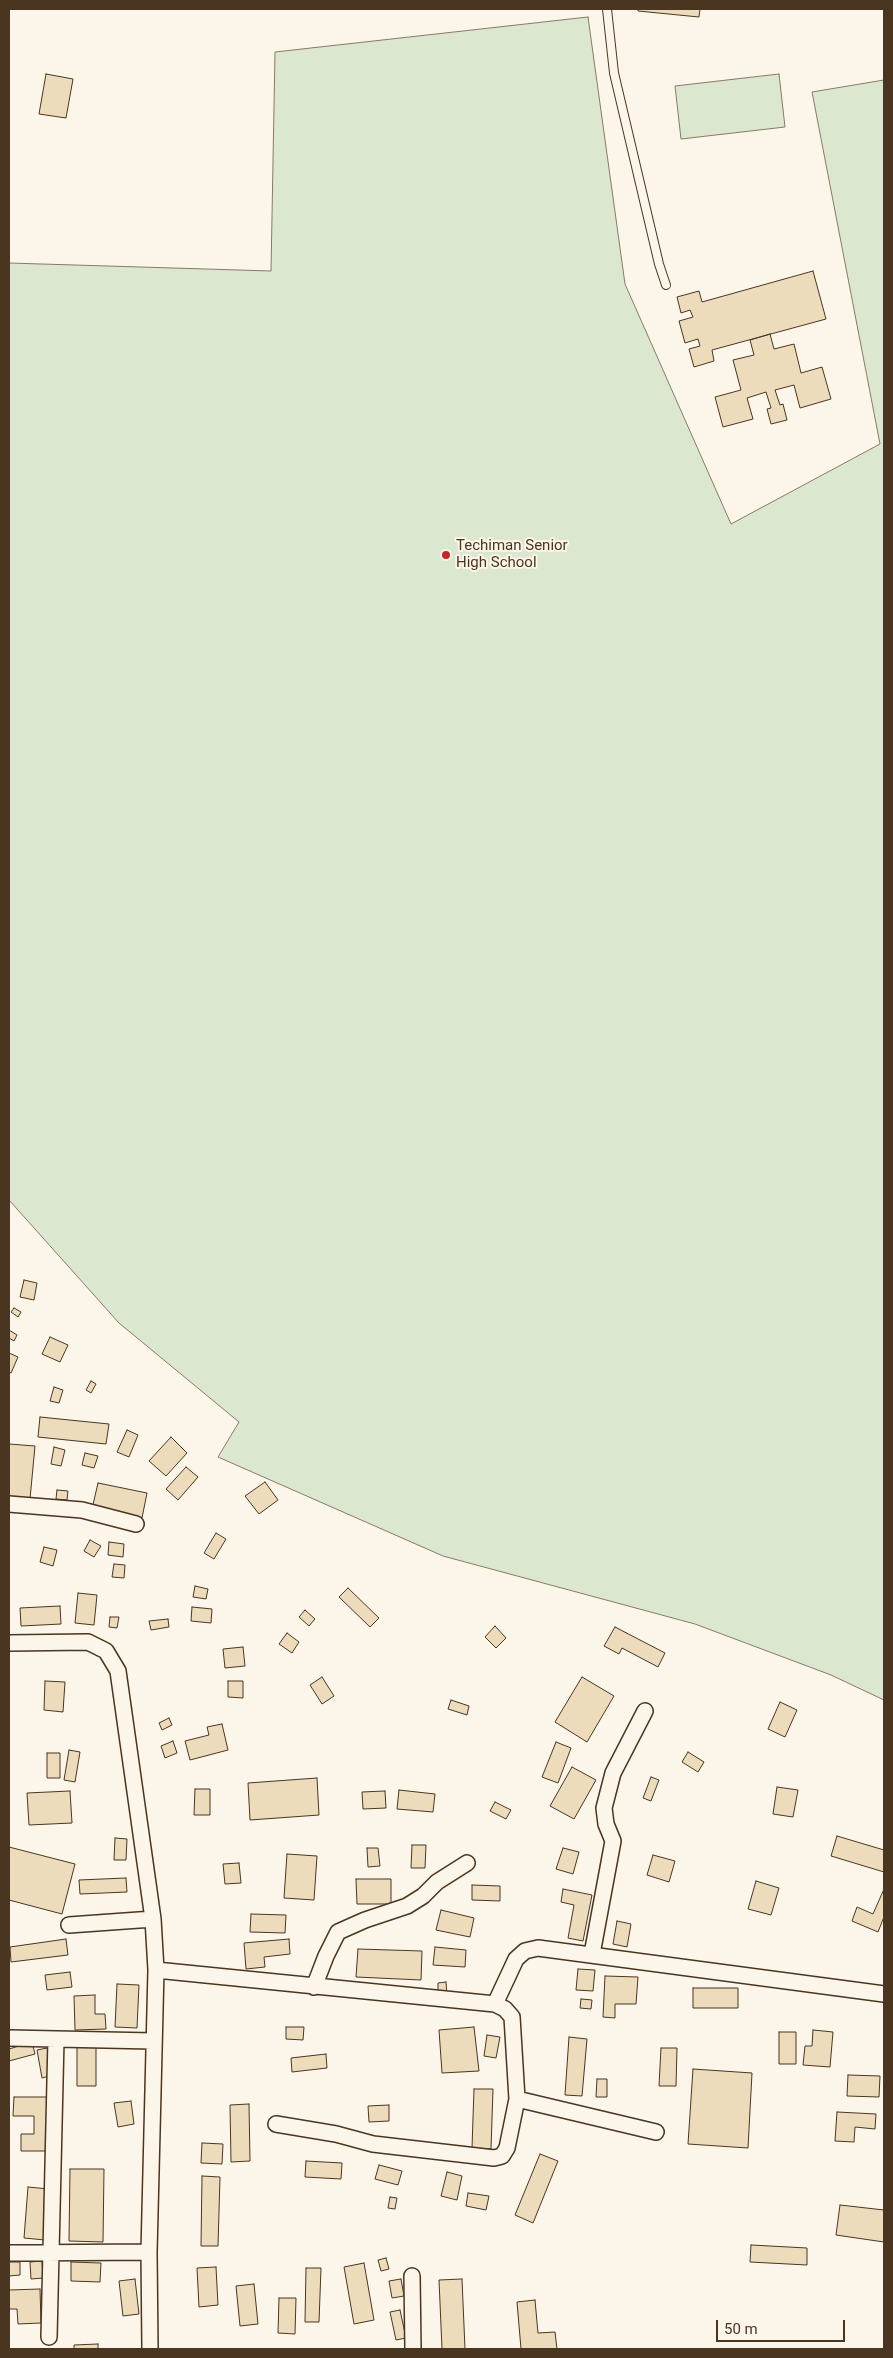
<!DOCTYPE html>
<html>
<head>
<meta charset="utf-8">
<style>
	body { margin:0 }
	#map { position:relative; width:893px; height:2358px; overflow:hidden; background:#fbf6e9; font-family:Roboto,sans-serif }
	canvas { display:block }
	.frame { position:absolute; inset:0; border:10px solid #4a3520; pointer-events:none }
	.scale { position:absolute; left:716px; top:2320px; width:129px; height:22px; box-sizing:border-box; border:2px solid #4a3520; border-top:0; padding-left:6px; font-size:15px; line-height:18px; white-space:nowrap; color:#4a3520; -webkit-text-stroke:4px #fbf6e9; paint-order:stroke }
</style>
</head>
<body>
<div id="map">
<canvas width="893" height="2358"></canvas>
<div class="frame"></div>
<div class="scale">50 m</div>
</div>
<script>
const c = document.querySelector('canvas').getContext('2d');
c.lineJoin = 'round';
function fillPath(path, color) {
  c.fillStyle = color;
  c.fill(path, 'evenodd');
}
function toPath(rows) {
  const path = new Path2D();
  for (const r of rows) {
    path.moveTo(r[0], r[1]);
    for (let i = 2; i < r.length; i += 2) path.lineTo(r[i], r[i + 1]);
  }
  return path;
}
function strokePath(path, color, width, dash) {
  c.strokeStyle = color;
  c.lineWidth = width;
  c.lineCap = dash ? 'butt' : 'round';
  c.setLineDash(dash || []);
  c.stroke(path);
}
function drawText(font, color, halo, rows, align = 'center') {
  c.font = font + ' Roboto,sans-serif';
  c.lineWidth = 4;
  c.setLineDash([]);
  c.textBaseline = 'middle';
  c.strokeStyle = halo;
  c.fillStyle = color;
  for (const [text, x, y, turn = 0] of rows) {
    c.save();
    c.translate(x, y);
    c.rotate((+turn || 0) * Math.PI / 180);
    c.textAlign = isNaN(turn) ? turn : align;
    if (halo) c.strokeText(text, 0, 0);
    c.fillText(text, 0, 0);
    c.restore();
  }
}
const green = toPath([
	[588,17,625,284,731,524,880,444,812,92,884,80,884,1700,831,1675,695,1624,443,1556,218,1457,239,1422,119,1323,9,1200,9,263,271,271,275,52,588,17],
	[779,74,785,127,681,139,675,86,779,74]
]);
fillPath(green, '#dce7d0');
strokePath(green, '#887966', 1);
const building = toPath([
	[638,9,700,9,699,17,638,11,638,9],
	[46,74,73,79,66,118,39,114,46,74],
	[813,271,826,319,712,350,714,361,694,367,689,349,700,346,698,339,685,343,679,321,693,317,690,310,681,313,677,297,699,291,702,302,813,271],
	[770,334,774,349,794,344,801,373,822,367,831,399,800,408,794,385,775,390,780,405,783,404,787,420,771,424,767,409,771,408,766,392,747,398,753,419,723,427,715,397,741,390,733,360,754,355,750,340,770,334],
	[24,1280,37,1283,34,1300,20,1297,24,1280],
	[14,1308,21,1312,18,1317,11,1312,14,1308],
	[9,1330,17,1335,14,1341,9,1338,9,1330],
	[50,1337,68,1345,60,1362,42,1354,50,1337],
	[9,1353,18,1357,11,1373,9,1372,9,1353],
	[91,1381,96,1384,91,1393,86,1390,91,1381],
	[54,1387,63,1390,59,1403,50,1401,54,1387],
	[40,1417,109,1424,106,1444,38,1437,40,1417],
	[127,1430,138,1435,129,1457,117,1452,127,1430],
	[171,1437,187,1453,166,1476,149,1461,171,1437],
	[9,1444,35,1446,30,1499,9,1498,9,1444],
	[54,1447,65,1450,61,1466,51,1464,54,1447],
	[85,1453,98,1456,94,1468,82,1465,85,1453],
	[186,1467,198,1477,178,1500,166,1489,186,1467],
	[265,1482,278,1500,259,1514,245,1496,265,1482],
	[98,1483,147,1493,142,1518,92,1509,98,1483],
	[57,1490,68,1491,67,1500,56,1499,57,1490],
	[216,1533,226,1539,214,1559,204,1553,216,1533],
	[90,1540,101,1546,94,1557,84,1551,90,1540],
	[109,1542,124,1544,123,1557,108,1555,109,1542],
	[44,1547,57,1550,53,1566,40,1562,44,1547],
	[114,1564,125,1565,124,1578,112,1577,114,1564],
	[195,1586,208,1589,206,1599,193,1597,195,1586],
	[348,1588,379,1618,370,1627,339,1597,348,1588],
	[78,1593,97,1595,94,1625,75,1623,78,1593],
	[60,1606,61,1624,21,1626,20,1608,60,1606],
	[192,1607,212,1609,211,1623,191,1621,192,1607],
	[305,1610,315,1619,309,1626,299,1617,305,1610],
	[110,1617,119,1617,117,1628,109,1627,110,1617],
	[168,1619,169,1627,151,1630,149,1621,168,1619],
	[495,1626,506,1638,496,1648,485,1637,495,1626],
	[615,1627,665,1653,658,1667,622,1648,619,1654,604,1646,615,1627],
	[287,1633,299,1642,292,1653,279,1644,287,1633],
	[243,1647,245,1666,225,1668,223,1649,243,1647],
	[322,1677,334,1696,322,1704,310,1685,322,1677],
	[582,1677,614,1696,587,1742,555,1722,582,1677],
	[45,1681,65,1682,63,1712,44,1710,45,1681],
	[228,1681,243,1681,243,1698,228,1697,228,1681],
	[451,1700,469,1706,467,1715,448,1709,451,1700],
	[780,1702,797,1710,785,1737,768,1729,780,1702],
	[169,1718,172,1725,162,1730,159,1723,169,1718],
	[222,1724,228,1750,190,1760,185,1741,209,1735,207,1727,222,1724],
	[173,1741,177,1753,165,1758,161,1746,173,1741],
	[556,1742,571,1748,558,1783,542,1777,556,1742],
	[69,1750,80,1752,75,1782,64,1780,69,1750],
	[688,1752,704,1762,698,1772,682,1762,688,1752],
	[47,1753,60,1753,60,1778,47,1778,47,1753],
	[572,1767,596,1780,574,1819,550,1806,572,1767],
	[651,1777,659,1780,651,1801,643,1798,651,1777],
	[317,1778,319,1815,250,1820,248,1783,317,1778],
	[777,1787,798,1790,793,1817,773,1814,777,1787],
	[195,1789,210,1789,210,1815,194,1815,195,1789],
	[399,1790,435,1794,433,1812,397,1809,399,1790],
	[70,1791,72,1823,29,1825,27,1793,70,1791],
	[385,1791,386,1808,363,1809,362,1792,385,1791],
	[495,1802,511,1810,506,1819,490,1811,495,1802],
	[837,1836,884,1850,884,1872,831,1856,837,1836],
	[115,1838,127,1839,126,1860,114,1860,115,1838],
	[412,1845,426,1845,425,1868,411,1868,412,1845],
	[9,1847,75,1864,62,1914,9,1900,9,1847],
	[367,1848,378,1848,380,1866,368,1867,367,1848],
	[563,1848,579,1852,573,1874,556,1869,563,1848],
	[287,1854,317,1856,314,1900,284,1898,287,1854],
	[653,1855,675,1861,669,1882,647,1875,653,1855],
	[239,1863,241,1883,225,1884,223,1864,239,1863],
	[126,1878,127,1892,80,1894,79,1880,126,1878],
	[356,1879,391,1879,391,1904,357,1904,356,1879],
	[756,1881,779,1888,771,1915,748,1909,756,1881],
	[472,1885,500,1886,500,1901,472,1900,472,1885],
	[563,1889,592,1895,583,1941,568,1938,574,1905,561,1902,563,1889],
	[884,1889,884,1917,878,1932,852,1921,857,1907,873,1914,884,1889],
	[441,1910,474,1918,470,1937,436,1930,441,1910],
	[251,1914,286,1915,285,1933,250,1932,251,1914],
	[617,1921,631,1924,627,1947,613,1944,617,1921],
	[66,1939,68,1955,11,1962,10,1947,66,1939],
	[289,1939,290,1954,264,1957,265,1967,246,1969,244,1943,289,1939],
	[435,1947,466,1950,465,1967,433,1965,435,1947],
	[358,1949,422,1951,421,1980,356,1977,358,1949],
	[578,1969,595,1970,593,1991,576,1990,578,1969],
	[70,1972,72,1987,47,1990,45,1975,70,1972],
	[605,1976,638,1977,636,2004,615,2004,615,2018,603,2017,605,1976],
	[446,1982,447,1995,438,1996,438,1983,446,1982],
	[117,1984,139,1985,137,2028,115,2027,117,1984],
	[693,1988,738,1988,738,2008,693,2008,693,1988],
	[95,1995,95,2014,105,2014,106,2029,75,2030,74,1996,95,1995],
	[581,1999,592,2000,591,2009,580,2008,581,1999],
	[286,2027,304,2027,303,2040,286,2039,286,2027],
	[474,2027,479,2071,442,2073,439,2030,474,2027],
	[813,2030,833,2032,830,2067,803,2065,805,2046,812,2046,813,2030],
	[779,2032,796,2032,796,2064,779,2064,779,2032],
	[487,2035,500,2037,496,2058,484,2056,487,2035],
	[569,2037,587,2039,582,2096,565,2095,569,2037],
	[32,2042,35,2054,9,2061,9,2049,32,2042],
	[77,2047,96,2047,96,2086,77,2086,77,2047],
	[47,2048,53,2075,42,2078,37,2050,47,2048],
	[661,2048,677,2048,676,2086,659,2086,661,2048],
	[326,2054,327,2068,292,2072,291,2058,326,2054],
	[693,2069,752,2073,748,2148,688,2144,693,2069],
	[848,2075,880,2076,879,2097,847,2096,848,2075],
	[597,2079,607,2079,607,2097,596,2097,597,2079],
	[474,2089,493,2089,491,2149,472,2148,474,2089],
	[14,2097,52,2097,51,2151,21,2151,21,2134,34,2134,34,2116,13,2116,14,2097],
	[131,2101,134,2124,118,2127,114,2103,131,2101],
	[249,2104,250,2161,231,2162,230,2105,249,2104],
	[389,2105,389,2121,369,2122,368,2106,389,2105],
	[837,2112,876,2114,875,2129,855,2127,854,2142,835,2141,837,2112],
	[202,2143,223,2144,222,2164,201,2163,202,2143],
	[540,2154,558,2161,533,2223,515,2215,540,2154],
	[306,2161,342,2163,341,2179,305,2177,306,2161],
	[379,2165,402,2171,398,2185,375,2179,379,2165],
	[70,2169,104,2169,103,2242,69,2241,70,2169],
	[447,2172,462,2176,457,2200,441,2196,447,2172],
	[202,2176,220,2177,218,2246,201,2246,202,2176],
	[28,2187,49,2189,45,2240,24,2238,28,2187],
	[468,2193,489,2196,486,2210,466,2206,468,2193],
	[390,2197,397,2198,395,2209,388,2208,390,2197],
	[840,2205,884,2210,884,2242,836,2235,840,2205],
	[751,2245,807,2248,807,2265,750,2262,751,2245],
	[386,2258,389,2269,381,2271,378,2260,386,2258],
	[42,2261,43,2278,31,2279,30,2262,42,2261],
	[9,2262,20,2262,20,2275,9,2276,9,2262],
	[71,2262,101,2263,100,2282,71,2281,71,2262],
	[364,2263,374,2320,354,2324,344,2267,364,2263],
	[216,2267,218,2305,199,2307,197,2268,216,2267],
	[306,2268,321,2268,319,2322,305,2322,306,2268],
	[135,2279,139,2314,123,2316,119,2281,135,2279],
	[401,2279,404,2296,392,2298,389,2281,401,2279],
	[462,2279,465,2349,442,2349,439,2280,462,2279],
	[254,2284,258,2324,240,2326,236,2286,254,2284],
	[40,2289,41,2323,18,2324,17,2309,9,2309,9,2290,40,2289],
	[279,2298,296,2298,295,2334,278,2333,279,2298],
	[535,2300,538,2333,555,2332,557,2349,521,2349,517,2302,535,2300],
	[400,2310,406,2338,396,2340,390,2312,400,2310],
	[98,2344,98,2349,74,2349,74,2345,98,2344]
]);
fillPath(building, '#ecdcbc');
strokePath(building, '#4a3520', 1);
const lane = toPath([
	[607,9,614,73,659,264,666,285]
]);
const street = toPath([
	[9,1504,82,1510,136,1524],
	[9,1643,88,1642,106,1651,118,1671,153,1919,156,1970,149,2252,150,2349],
	[69,1925,153,1919],
	[592,1954,613,1841,606,1824,604,1808,613,1773,645,1711],
	[156,1970,495,2004,505,2009,512,2017,517,2099,507,2148,502,2156,494,2158,373,2144,336,2134,276,2124],
	[314,1987,326,1956,338,1932,365,1920,407,1906,423,1896,437,1882,467,1863],
	[495,2004,516,1959,525,1951,538,1948,884,1994],
	[9,2038,153,2041],
	[517,2099,656,2132],
	[9,2253,149,2252],
	[412,2276,413,2349],
	[49,2337,56,2039]
]);
strokePath(lane, '#4a3520', 10);
strokePath(street, '#4a3520', 18);
strokePath(lane, '#fbf6e9', 8);
strokePath(street, '#fbf6e9', 15);
for (const [x, y, r, color] of [
	[446,555,5,"#c62828"]
]) {
  const dot = new Path2D();
  dot.arc(x, y, r, 0, 2 * Math.PI);
  c.fillStyle = color;
  c.fill(dot);
  strokePath(dot, '#fbf6e9', 2);
}
drawText('15px', '#4a3520', '#fbf6e9', [
	["Techiman Senior",456,546],
	["High School",456,563]
], 'left');
</script>
</body>
</html>
